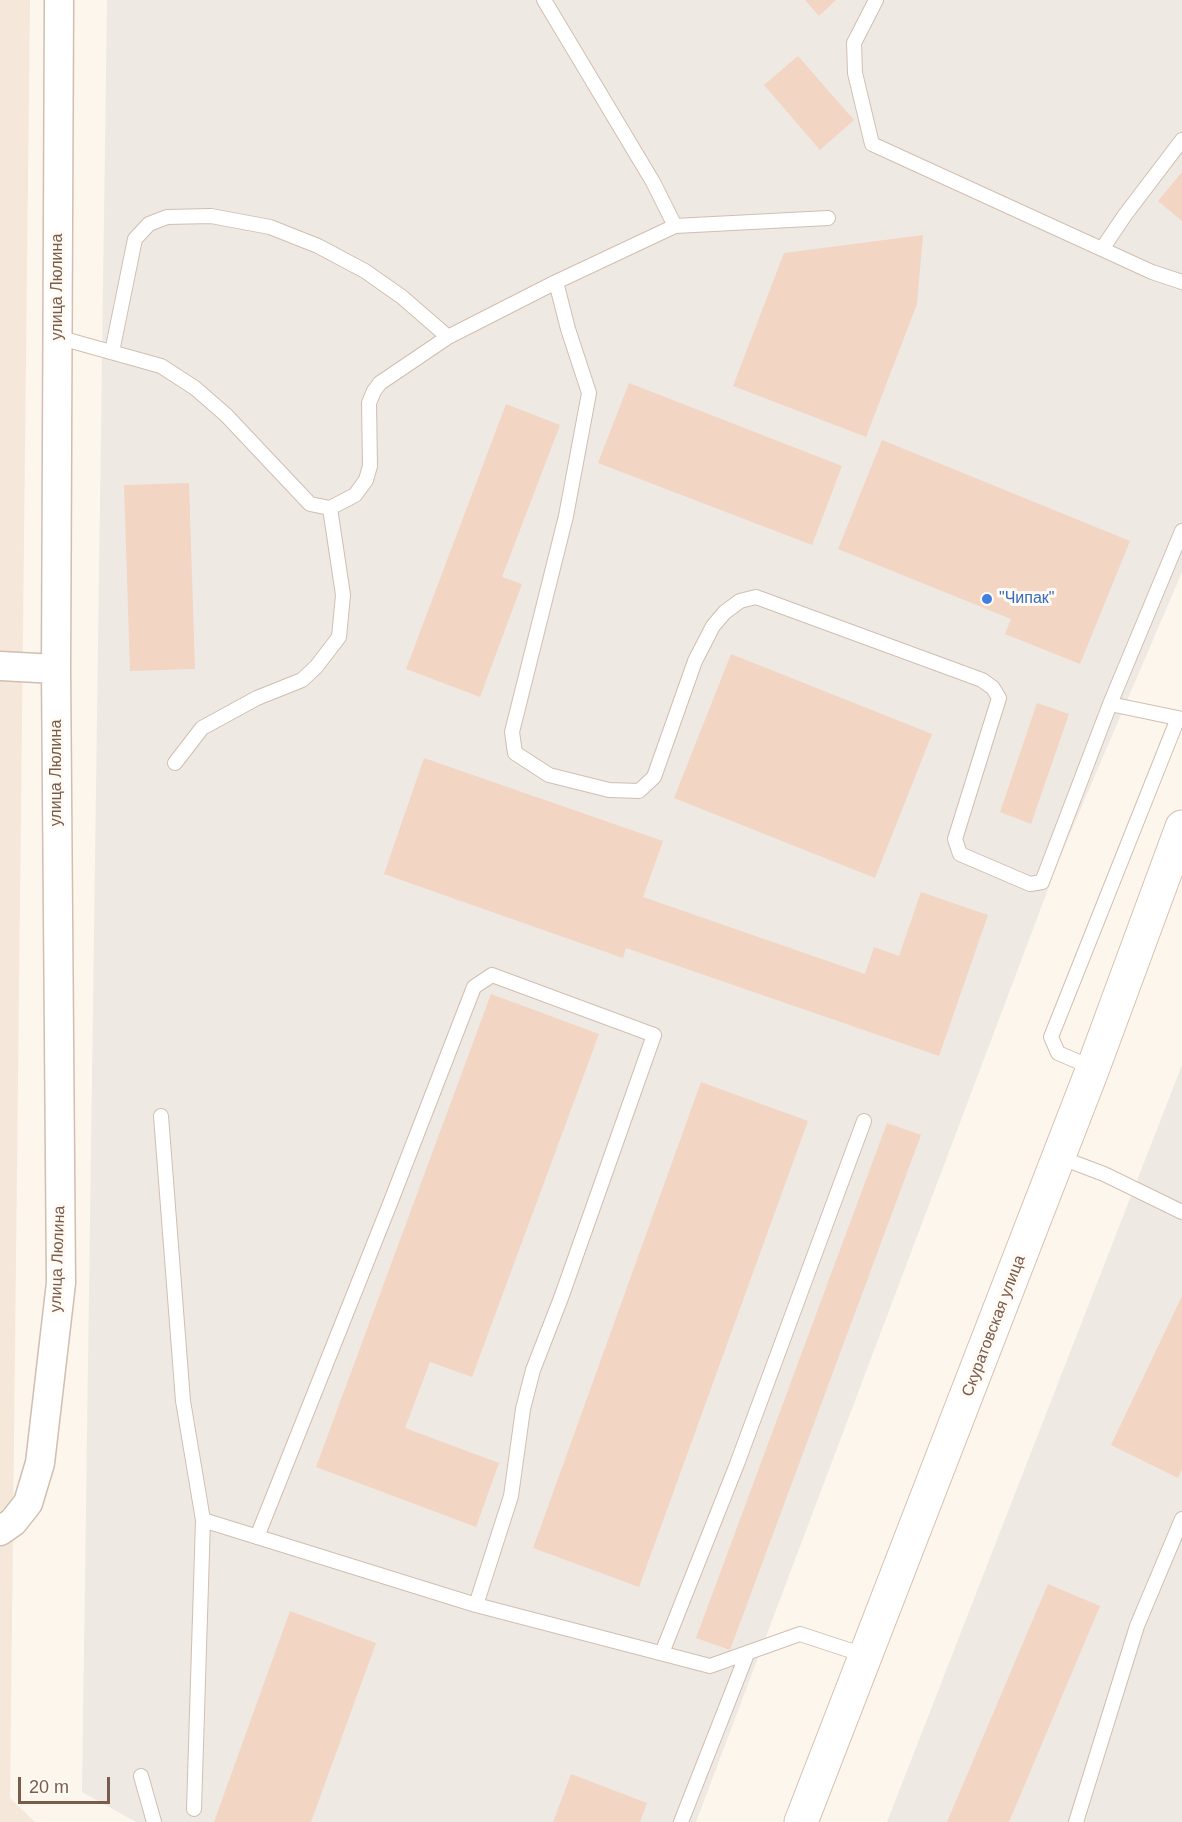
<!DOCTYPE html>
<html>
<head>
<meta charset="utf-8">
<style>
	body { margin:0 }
	#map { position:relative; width:1182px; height:1822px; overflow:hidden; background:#fdf6ec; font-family:Arial,sans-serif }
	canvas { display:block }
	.scale { position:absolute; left:18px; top:1777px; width:92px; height:27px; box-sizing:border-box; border:3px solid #7a5c4d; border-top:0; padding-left:8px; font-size:18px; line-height:21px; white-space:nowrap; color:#7a5c4d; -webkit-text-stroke:4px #fffaf3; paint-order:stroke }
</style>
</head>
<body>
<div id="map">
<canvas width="1182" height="1822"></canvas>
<div class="scale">20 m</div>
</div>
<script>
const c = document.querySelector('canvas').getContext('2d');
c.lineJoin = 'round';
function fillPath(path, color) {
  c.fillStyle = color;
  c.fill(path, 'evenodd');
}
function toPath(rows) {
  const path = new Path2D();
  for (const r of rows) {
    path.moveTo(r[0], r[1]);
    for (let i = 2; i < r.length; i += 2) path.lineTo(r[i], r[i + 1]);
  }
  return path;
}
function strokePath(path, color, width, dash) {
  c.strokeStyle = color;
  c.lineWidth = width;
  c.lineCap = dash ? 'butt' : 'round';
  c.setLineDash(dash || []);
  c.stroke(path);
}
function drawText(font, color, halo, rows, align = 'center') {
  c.font = font + ' Arial,sans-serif';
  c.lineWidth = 6;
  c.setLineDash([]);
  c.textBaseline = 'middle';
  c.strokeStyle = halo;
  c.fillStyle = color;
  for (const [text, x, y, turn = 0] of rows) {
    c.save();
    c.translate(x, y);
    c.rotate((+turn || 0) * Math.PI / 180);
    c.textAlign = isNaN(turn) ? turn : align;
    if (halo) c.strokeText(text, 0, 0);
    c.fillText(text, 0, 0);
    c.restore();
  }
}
fillPath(toPath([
	[0,0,30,0,10,1798,35,1822,0,1822]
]), '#f5e8da');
fillPath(toPath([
	[107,0,1182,0,1182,572,1061,855,696,1822,136,1822,82,1792],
	[1182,1065,1182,1822,887,1822]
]), '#efe9e4');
fillPath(toPath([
	[805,0,836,0,819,16],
	[798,56,854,120,820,150,764,85],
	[1182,172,1182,221,1158,201],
	[923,235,917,304,866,437,733,386,784,253],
	[629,383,842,466,812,545,598,463],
	[506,404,560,425,502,577,522,584,480,697,406,669],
	[882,440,1130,541,1080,664,1005,634,1011,619,838,549],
	[189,483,195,669,130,671,124,485],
	[731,654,932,734,875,878,674,798],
	[1037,703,1069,714,1031,824,1000,812],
	[424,758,663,841,643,897,865,974,874,947,899,956,921,892,988,915,939,1056,626,948,623,958,384,874],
	[491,994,599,1034,472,1377,430,1362,405,1428,499,1463,476,1527,316,1467],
	[701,1082,808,1121,639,1587,533,1548],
	[887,1123,921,1135,730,1650,696,1638],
	[1182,1296,1182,1469,1178,1478,1111,1445],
	[1048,1584,1100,1606,1009,1822,947,1822],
	[290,1611,376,1643,311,1822,214,1822],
	[571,1774,647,1803,640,1822,553,1822]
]), '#f3d5c3');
const lane = toPath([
	[544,0,653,182,675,226],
	[876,0,854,43,855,73,872,144,1152,272,1182,282],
	[1102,249,1125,215,1182,140],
	[556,282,568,329,589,393,566,516,512,732,515,753,549,775,609,790,639,791,654,777,695,661,713,626,725,612,740,601,756,597,982,680,993,688,999,698,955,839,960,854,1030,884,1042,882,1110,704,1182,531],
	[57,337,161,366,195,388,226,415,310,504,330,508,355,495,366,480,370,466,369,403,374,391,380,383,448,337,556,282,675,226,828,218],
	[112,352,135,239,149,224,167,217,211,216,270,227,318,246,365,271,402,297,448,337],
	[1110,704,1182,719],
	[175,763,202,728,257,698,302,680,316,667,339,637,343,595,330,508],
	[1093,1068,1058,1053,1051,1037,1178,718],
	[161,1116,183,1401,203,1520,194,1809],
	[1059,1157,1104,1174,1182,1212],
	[203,1520,476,1605,710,1666,800,1634,867,1656],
	[257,1537,391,1201,474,987,492,975,654,1035,561,1298,533,1370,523,1409,511,1496,476,1605],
	[662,1653,737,1464,864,1121],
	[141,1776,154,1822],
	[681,1822,747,1654],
	[1076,1822,1137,1626,1182,1519]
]);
const street = toPath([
	[0,666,56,669],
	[0,1531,13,1522,28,1503,40,1463,61,1283,56,669,59,0]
]);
const secondary = toPath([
	[801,1822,1093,1068,1182,827]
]);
strokePath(lane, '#d1beb0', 16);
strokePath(street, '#d1beb0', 31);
strokePath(secondary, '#d6c0b0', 35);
strokePath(lane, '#fff', 14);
strokePath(street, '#fff', 28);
strokePath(secondary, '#fff', 33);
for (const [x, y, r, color] of [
	[987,599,6,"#3f7fe0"]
]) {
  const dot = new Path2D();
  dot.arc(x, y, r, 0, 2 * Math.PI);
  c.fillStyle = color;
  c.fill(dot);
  strokePath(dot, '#fffaf3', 2);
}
drawText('16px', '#7a5c4d', '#fffaf3', [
	["улица Люлина",58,287,-90],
	["улица Люлина",57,773,-90],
	["улица Люлина",58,1259,-88],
	["Скуратовская улица",994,1326,-69]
]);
drawText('16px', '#366cbe', '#fffaf3', [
	["\"Чипак\"",999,599]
], 'left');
</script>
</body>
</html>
